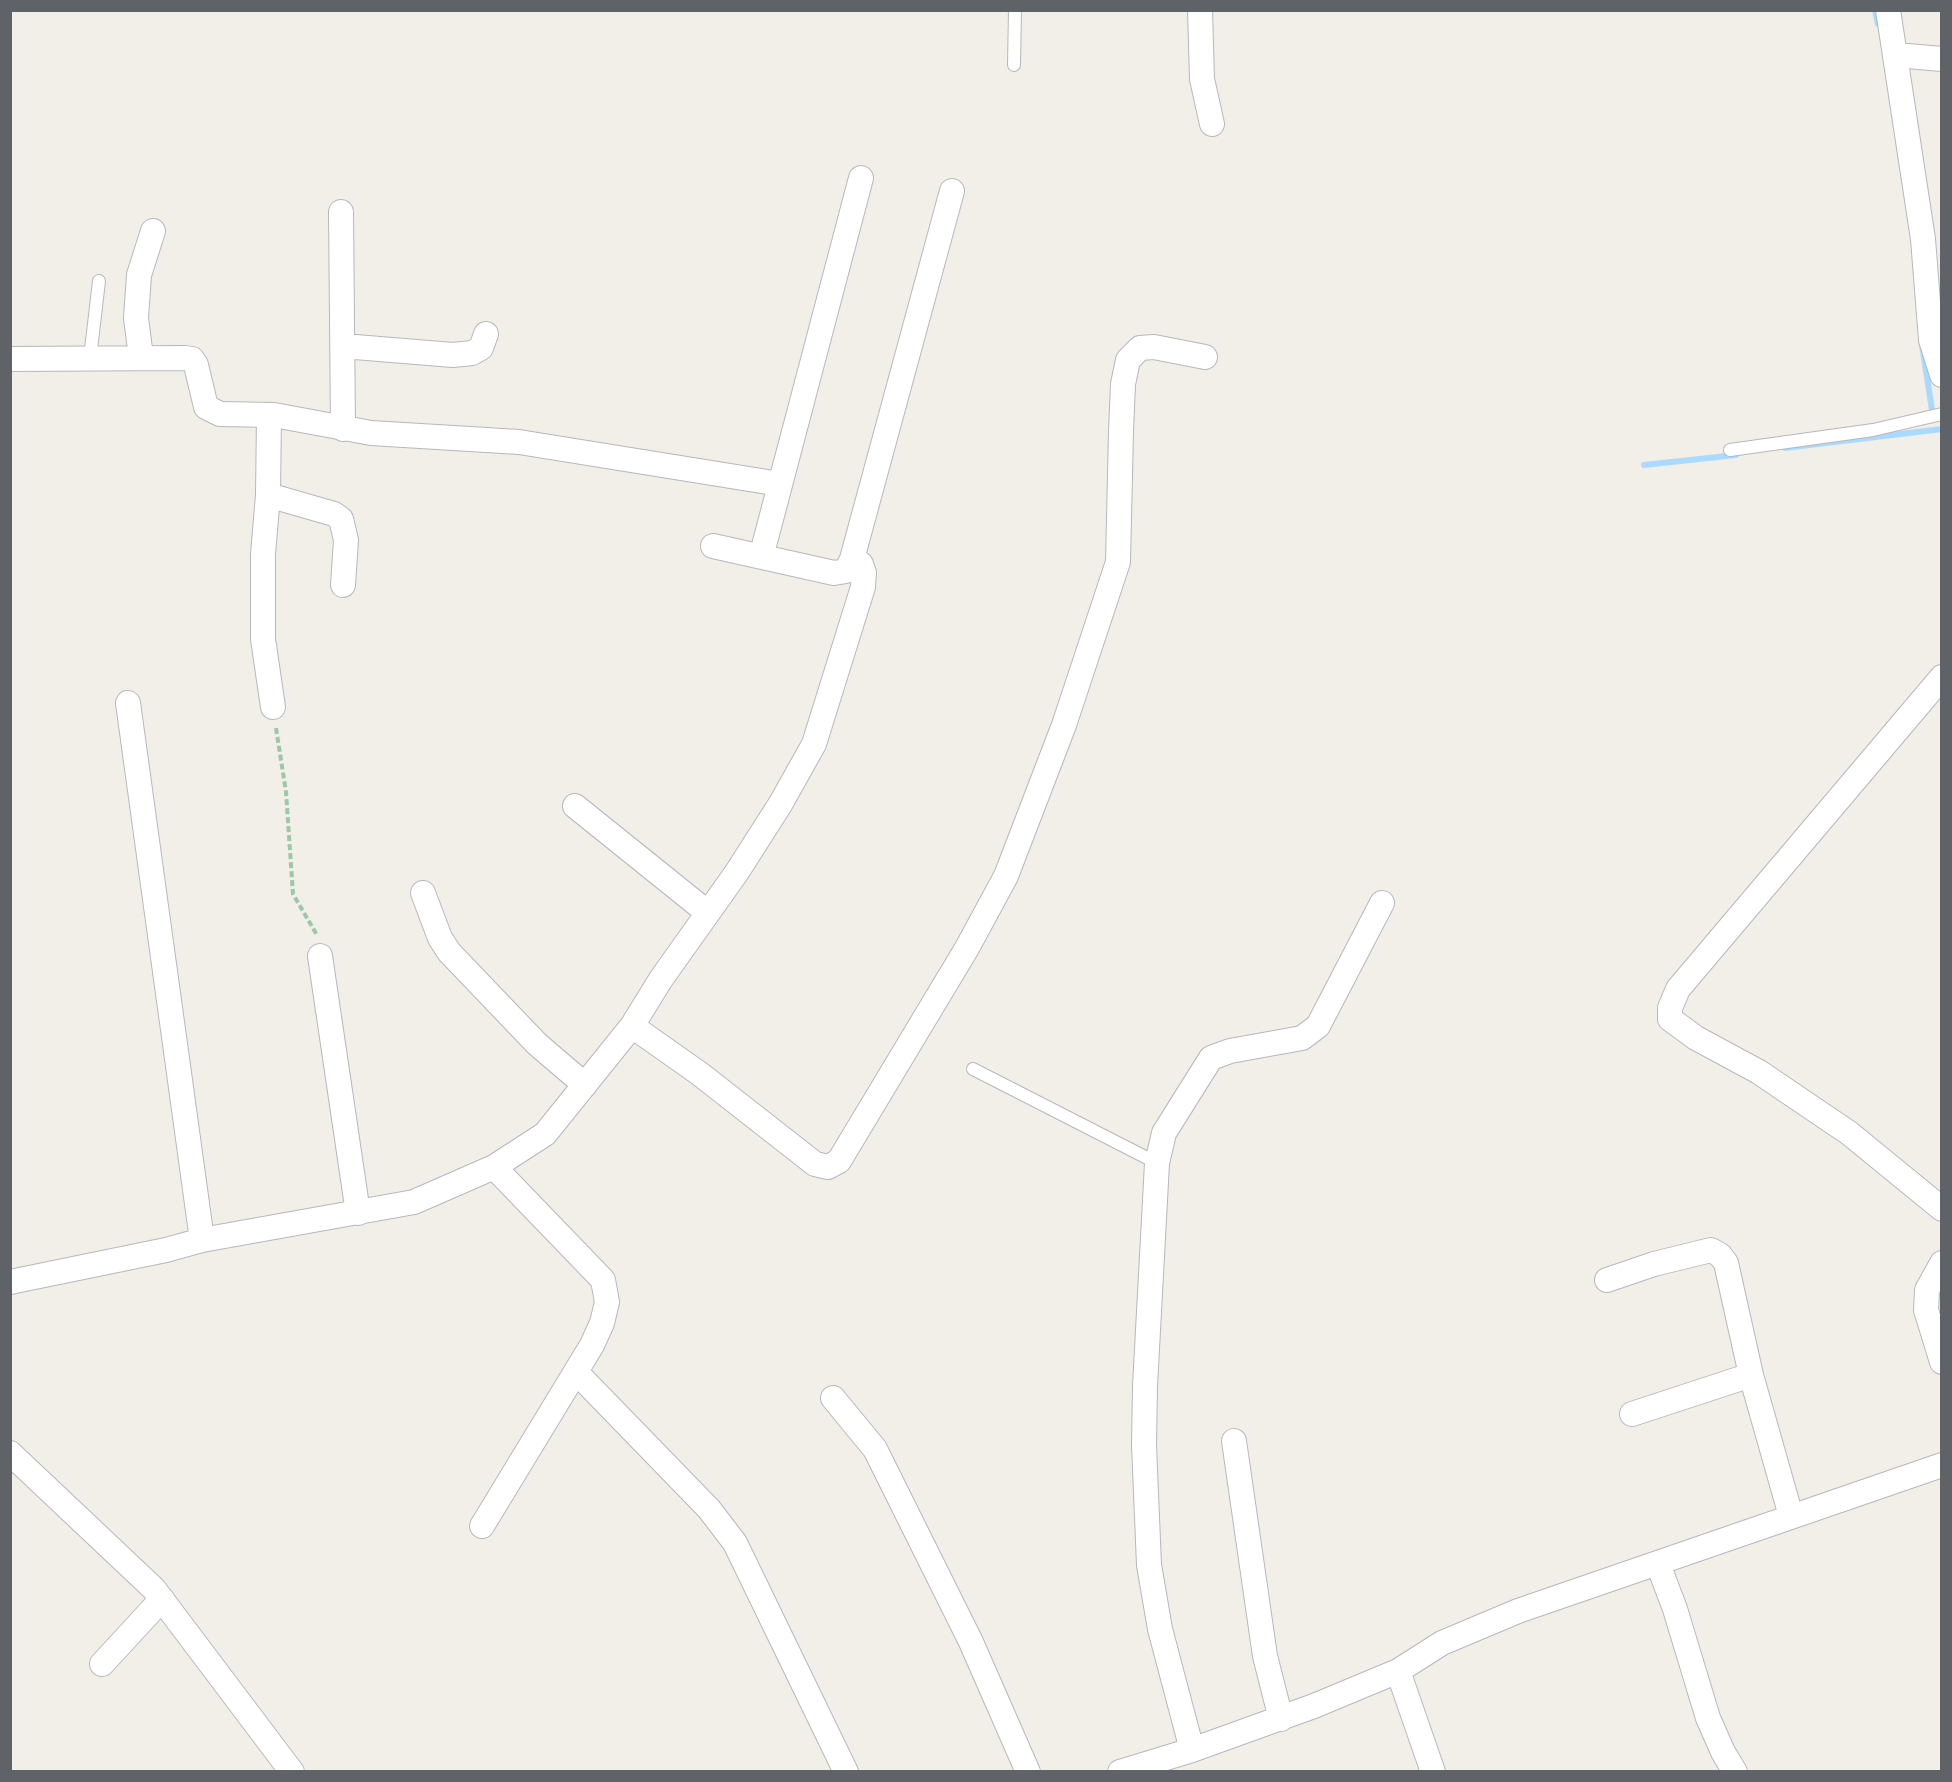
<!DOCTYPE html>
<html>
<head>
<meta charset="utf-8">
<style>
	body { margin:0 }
	#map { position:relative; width:1952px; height:1782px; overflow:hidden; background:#f1efe8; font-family:"Roboto Condensed",sans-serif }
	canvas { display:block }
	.frame { position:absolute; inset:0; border:12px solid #5f6368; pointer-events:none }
</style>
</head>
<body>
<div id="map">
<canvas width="1952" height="1782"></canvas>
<div class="frame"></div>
</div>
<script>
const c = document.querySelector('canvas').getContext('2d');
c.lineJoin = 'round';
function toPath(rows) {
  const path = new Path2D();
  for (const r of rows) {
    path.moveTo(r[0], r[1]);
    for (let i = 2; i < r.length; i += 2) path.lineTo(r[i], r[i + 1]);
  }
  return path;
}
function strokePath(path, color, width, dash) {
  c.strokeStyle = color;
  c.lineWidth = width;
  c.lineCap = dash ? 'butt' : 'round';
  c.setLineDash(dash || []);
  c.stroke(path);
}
strokePath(toPath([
	[1875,10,1878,24],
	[1922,345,1932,410],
	[1785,448,1942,429],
	[1644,465,1736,455]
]), '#aadaff', 6);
const lane = toPath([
	[1014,65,1015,10],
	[90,358,99,281],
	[1730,450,1873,430,1942,414],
	[973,1069,1157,1163]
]);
const street = toPath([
	[1200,10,1202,79,1212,124],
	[1888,10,1923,239,1931,340,1942,375],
	[1896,55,1942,59],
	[341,212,343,429],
	[343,346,453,355,472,353,481,348,486,334],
	[141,357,136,318,139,275,153,231],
	[10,359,185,358,192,359,196,365,206,407,220,414,274,415,371,433,519,442,780,484],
	[269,415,268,495,263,554,263,639,273,707],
	[268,495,334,514,341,519,346,540,343,585],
	[713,546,834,573,846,571,852,559,952,191],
	[761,557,861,178],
	[1942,677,1678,989,1670,1008,1670,1019,1696,1038,1759,1072,1849,1133,1942,1209],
	[128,703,202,1240],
	[575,806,708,913],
	[423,893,440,938,449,952,537,1044,585,1085],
	[320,956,358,1213],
	[632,1026,700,1074,815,1164,828,1167,839,1161,967,948,1006,876,1064,725,1118,562,1121,431,1123,384,1128,360,1140,348,1154,347,1205,357],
	[1942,1263,1927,1290,1926,1310,1942,1362],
	[1607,1280,1654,1264,1711,1250,1720,1255,1726,1263,1751,1375,1791,1516],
	[10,1282,166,1250,202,1240,414,1202,494,1167,545,1134,632,1026,661,979,737,872,781,803,814,744,863,587,864,573,861,564,852,559],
	[576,1372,709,1509,735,1543,846,1772],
	[833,1398,875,1449,971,1642,1028,1772],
	[1632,1414,1751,1375],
	[1234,1441,1265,1656,1281,1719],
	[10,1453,154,1589,292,1772],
	[482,1526,592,1345,602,1323,607,1302,603,1280,494,1167],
	[1658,1564,1675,1609,1708,1718,1723,1752,1735,1772],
	[102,1664,162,1599],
	[1398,1671,1433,1772],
	[1192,1750,1160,1629,1149,1565,1144,1445,1145,1386,1157,1163,1164,1133,1211,1058,1230,1051,1302,1038,1318,1026,1382,903],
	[1120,1772,1192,1750,1314,1706,1398,1671,1442,1643,1518,1611,1942,1465]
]);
strokePath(lane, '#b5b8bc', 14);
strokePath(street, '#b5b8bc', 26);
strokePath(toPath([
	[276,728,286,792,293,894,317,935]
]), '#9cc7a9', 4, [6, 3]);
strokePath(lane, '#fff', 12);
strokePath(street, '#fff', 24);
</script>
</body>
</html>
